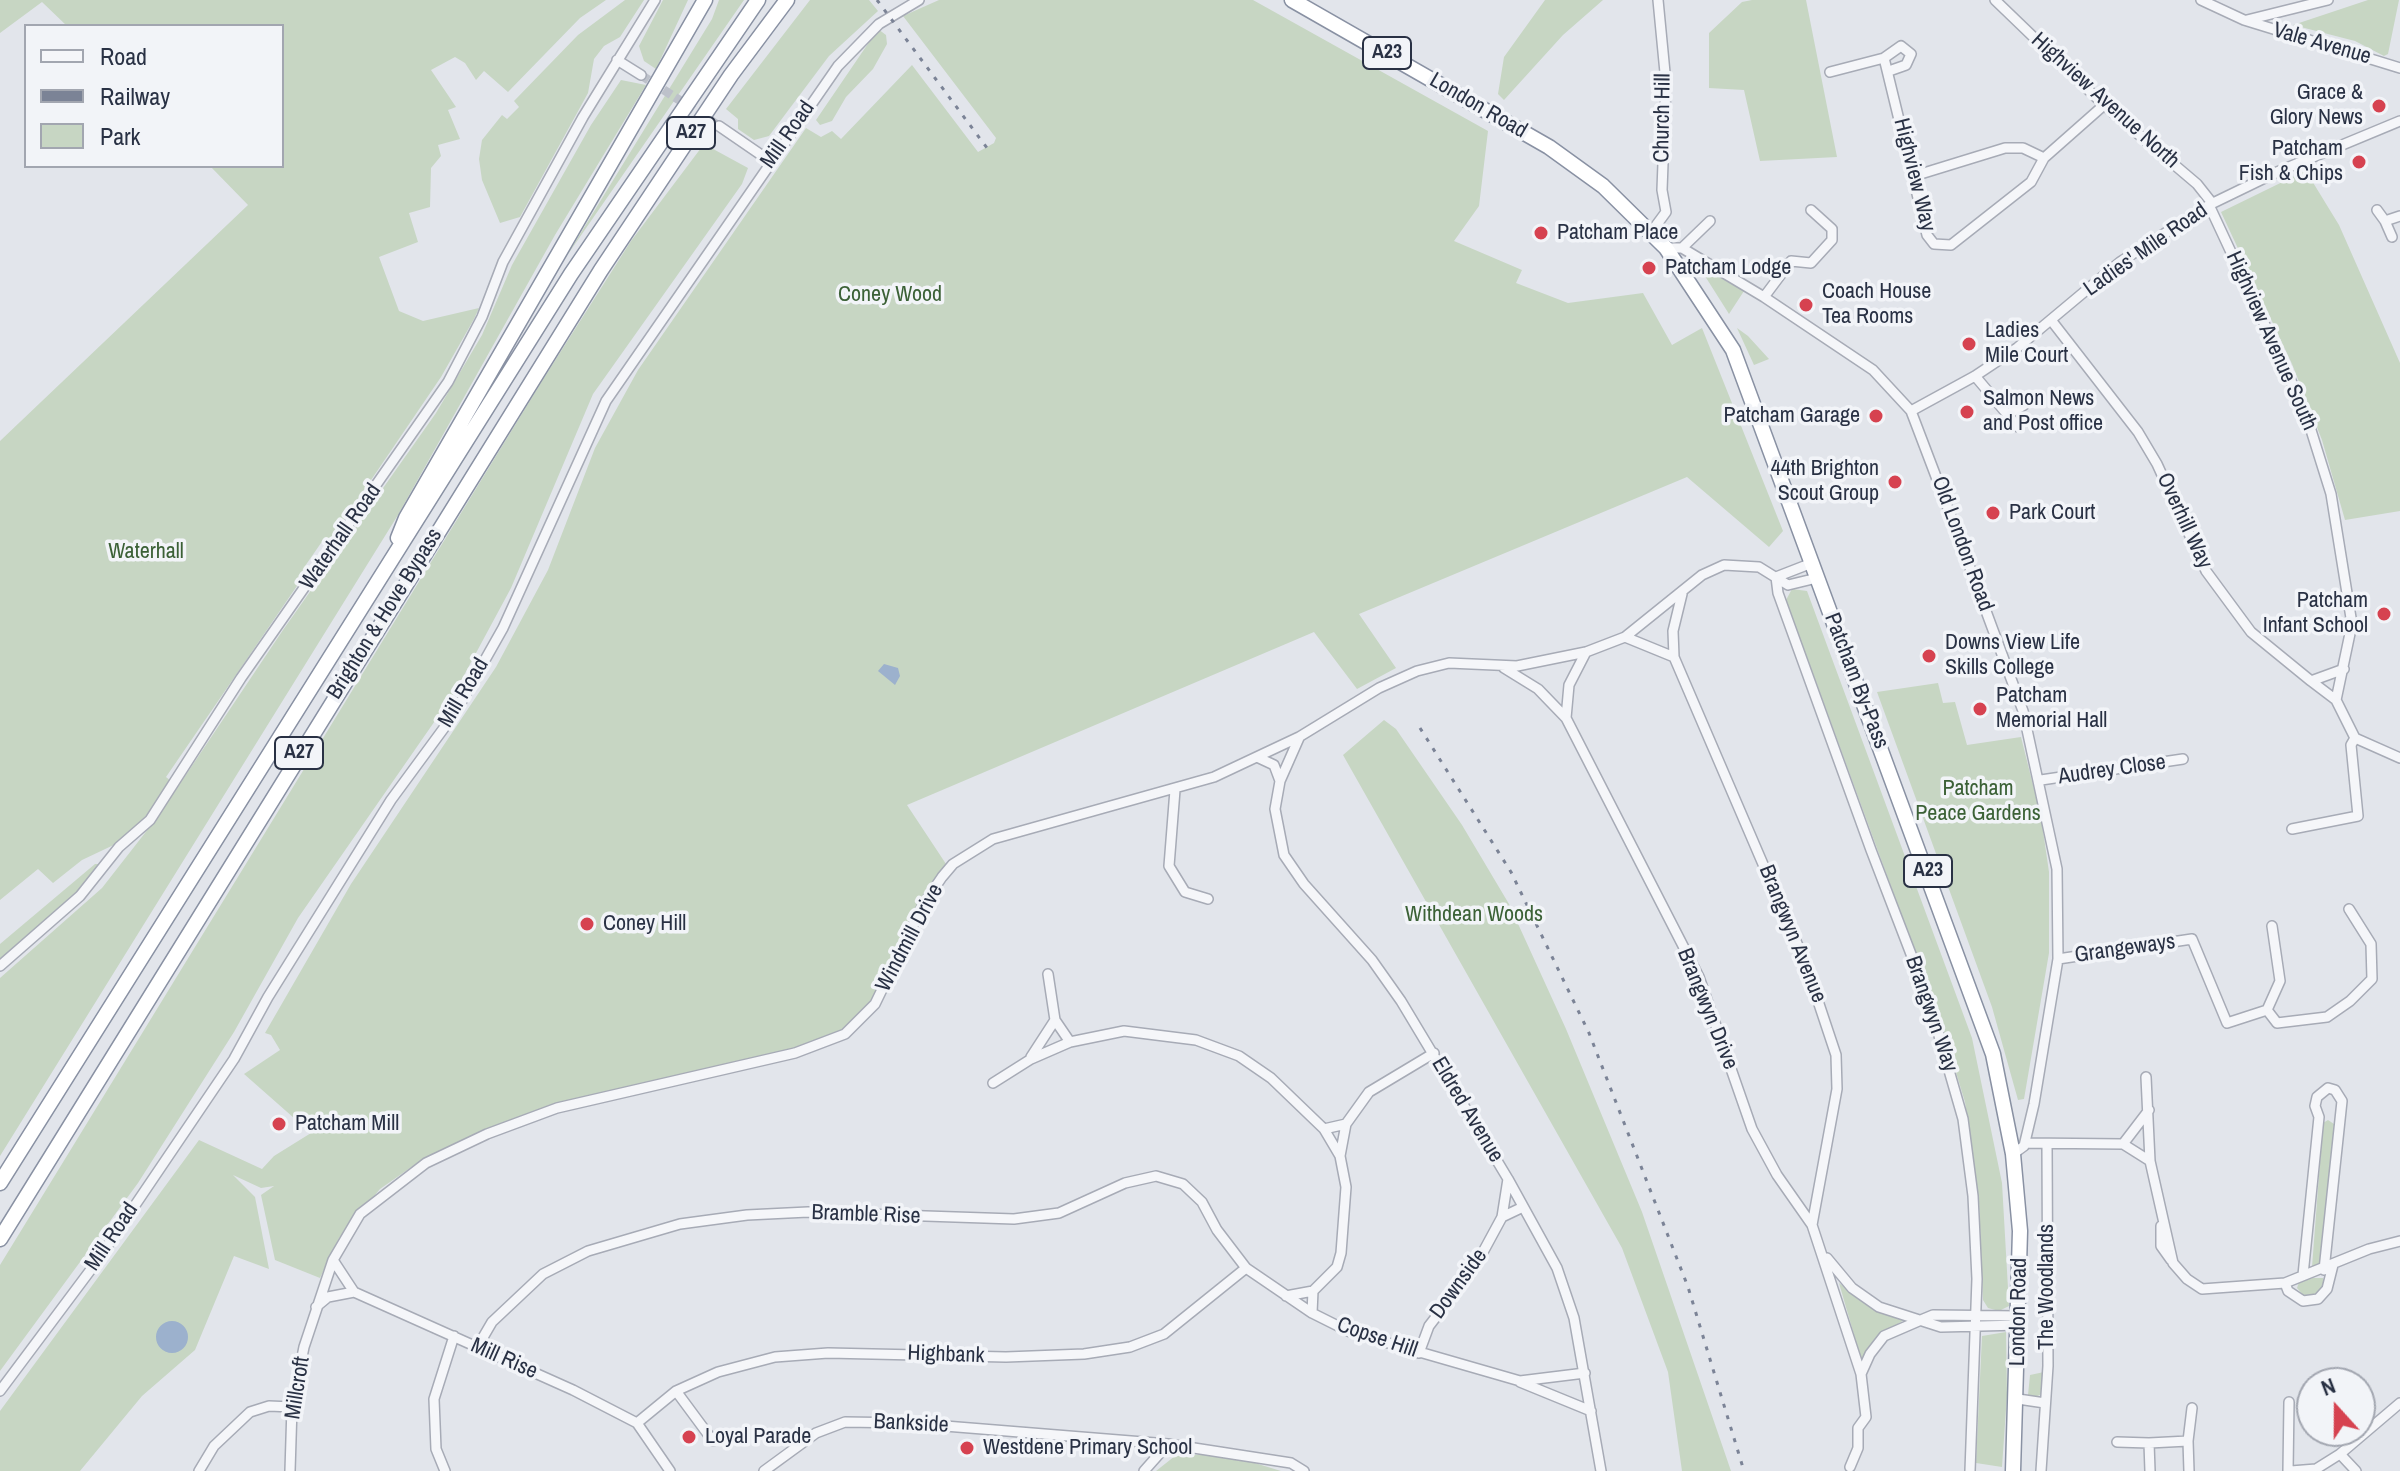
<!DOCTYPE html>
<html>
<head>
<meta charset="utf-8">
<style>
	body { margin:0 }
	#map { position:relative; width:2400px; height:1471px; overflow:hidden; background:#e2e5eb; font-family:"Archivo Narrow",sans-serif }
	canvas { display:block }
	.legend { position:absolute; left:24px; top:24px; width:260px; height:144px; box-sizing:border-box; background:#f2f4f8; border:2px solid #a2a6b0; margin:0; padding:10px 14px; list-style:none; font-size:24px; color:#293144 }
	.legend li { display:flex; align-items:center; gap:16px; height:40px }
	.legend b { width:40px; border:2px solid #a2a6b0 }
	.north { position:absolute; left:2296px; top:1367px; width:80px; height:80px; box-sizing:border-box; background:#f2f4f8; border:2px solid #a2a6b0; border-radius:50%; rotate:339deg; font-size:22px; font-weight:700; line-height:32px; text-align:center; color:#293144 }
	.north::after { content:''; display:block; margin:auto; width:28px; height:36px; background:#d64250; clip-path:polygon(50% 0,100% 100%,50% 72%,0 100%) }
</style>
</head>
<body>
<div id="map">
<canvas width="2400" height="1471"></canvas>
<ul class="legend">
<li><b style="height:10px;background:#f5f6f9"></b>Road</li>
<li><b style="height:10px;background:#7b8396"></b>Railway</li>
<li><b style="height:22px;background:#c7d6c3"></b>Park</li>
</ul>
<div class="north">N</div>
</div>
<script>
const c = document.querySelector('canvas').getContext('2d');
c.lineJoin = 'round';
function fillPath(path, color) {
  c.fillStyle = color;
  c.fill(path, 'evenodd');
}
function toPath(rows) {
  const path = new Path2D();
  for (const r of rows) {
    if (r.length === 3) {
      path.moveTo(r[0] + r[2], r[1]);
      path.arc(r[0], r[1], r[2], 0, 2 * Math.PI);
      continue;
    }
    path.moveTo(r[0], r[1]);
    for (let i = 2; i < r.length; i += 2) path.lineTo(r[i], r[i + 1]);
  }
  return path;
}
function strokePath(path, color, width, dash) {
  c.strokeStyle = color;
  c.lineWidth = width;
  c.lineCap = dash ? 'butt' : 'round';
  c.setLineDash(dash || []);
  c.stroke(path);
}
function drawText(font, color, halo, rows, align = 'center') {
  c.font = font + ' "Archivo Narrow",sans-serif';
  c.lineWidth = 7;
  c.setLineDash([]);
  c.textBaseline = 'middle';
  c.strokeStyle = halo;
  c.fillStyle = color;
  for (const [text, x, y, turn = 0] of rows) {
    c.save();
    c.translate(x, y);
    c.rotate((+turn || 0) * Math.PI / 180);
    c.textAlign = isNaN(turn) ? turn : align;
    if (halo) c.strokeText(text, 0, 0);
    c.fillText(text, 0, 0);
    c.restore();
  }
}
fillPath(toPath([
	[0,0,606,0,580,18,508,92,484,71,476,80,465,63,455,57,431,70,456,107,448,110,460,139,438,145,441,156,431,168,430,207,409,213,418,242,379,257,399,311,423,321,479,308,474,319,441,377,333,536,321,543,303,569,299,583,166,777,171,781,149,813,120,842,82,860,53,883,38,869,0,900,0,441,248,205,210,166,282,166,282,26,67,26,42,2,0,33],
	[625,0,644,0,620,37,604,46,594,59,588,93,520,217,500,223,482,180,479,159,482,140,502,115,507,119,519,107,514,101,578,35],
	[663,0,688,0,656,69,644,61,639,46],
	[719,0,744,0,566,257,712,19],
	[810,0,869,0,878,11,829,56,769,136,754,140,738,129,738,119,726,109],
	[939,0,1253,0,1488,131,1479,206,1454,241,1522,270,1516,283,1568,303,1643,293,1672,345,1702,328,1783,531,1769,547,1687,477,1359,614,1396,668,1357,689,1314,632,907,805,946,864,902,934,868,1007,853,1023,835,1035,800,1047,582,1097,473,1136,420,1161,380,1189,339,1238,320,1278,275,1260,261,1195,274,1186,261,1188,233,1175,255,1197,269,1269,234,1256,195,1350,142,1396,80,1471,0,1471,0,1411,199,1140,262,1169,274,1156,311,1133,244,1074,280,1050,271,1035,265,1033,351,884,496,667,548,570,595,448,638,370,806,128,821,137,832,131,841,139,912,65,978,152,994,143,996,138,903,16],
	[1545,0,1603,0,1563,35,1504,100,1498,94,1504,57],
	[1752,0,1806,0,1837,157,1760,161,1744,90,1709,88,1709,33,1742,2],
	[2368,0,2399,0,2388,54,2384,56,2355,41,2293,25],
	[878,29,886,35,887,44,873,69,846,97,832,121,820,125,816,120],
	[621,80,646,85,555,235,398,515,0,1156,0,978,102,888,159,815,283,630,436,413,482,335,512,265,591,125],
	[704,144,748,168,742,184,593,394,511,588,455,692,298,918,234,1032,138,1183,0,1371,0,1265,542,381,631,241],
	[2309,169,2309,176,2339,225,2400,363,2400,511,2345,520,2322,440,2292,364,2221,212],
	[1698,265,1744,291,1729,314],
	[1737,328,1748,336,1769,359,1754,365],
	[1792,589,1807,591,1972,1038,2002,1183,2009,1306,1999,1311,1988,1308,1983,1300,1979,1202,1965,1102,1941,1023,1786,600],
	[1938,683,1943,703,1955,702,1967,745,2021,737,2041,817,2049,872,2049,953,2024,1099,2018,1100,1992,1007,1877,692],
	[1384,720,1396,729,1462,825,1509,904,1566,1029,1642,1212,1731,1471,1682,1471,1668,1372,1622,1248,1343,755],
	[95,864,100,864,78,893,0,959,0,944],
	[2328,1120,2334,1124,2320,1263,2312,1267,2323,1123],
	[2313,1278,2323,1278,2325,1283,2315,1296,2305,1297,2297,1288,2299,1282],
	[1839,1283,1877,1312,1904,1320,1877,1337,1861,1359],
	[2006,1332,2007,1395,2002,1467,1976,1463,1982,1336],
	[2044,1372,2042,1394,2033,1398,2028,1395,2030,1375],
	[1210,1454,1245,1460,1281,1471,1156,1471,1175,1456]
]), '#c7d6c3');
fillPath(toPath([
	[884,664,898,668,900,676,895,685,878,671],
	[172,1337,16]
]), '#9cb1cd');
strokePath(toPath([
	[641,75,719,126]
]), '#bdc1ca', 9, [9, 4.5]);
const minor = toPath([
	[1995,0,2104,105,2197,184,2212,203],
	[2201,0,2244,20,2400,68],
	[2247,20,2328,0],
	[1884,58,1901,46,1911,54,1906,65,1889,71],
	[617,60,641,75],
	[1830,72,1884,58,1927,235,1934,244,1951,245,2031,182,2044,158,2104,105],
	[719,126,770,161],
	[1914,176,2005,148,2023,148,2044,158],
	[2209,205,2305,411,2331,494,2352,624,2336,700,2355,738,2400,758],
	[2377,210,2385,221,2400,216],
	[2385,221,2392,237],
	[1652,231,1666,212,1662,190,1666,83,1658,0],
	[1666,248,1682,248,1764,297,1873,370,1911,411,1943,495,2023,711,2057,869,2058,959,2034,1104,2024,1146,2013,1154],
	[1682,248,1710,221],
	[1764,297,1791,261,1811,263,1832,240,1832,229,1811,210],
	[2051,320,2138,432,2157,464,2206,571,2251,632,2311,681,2344,669],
	[1975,376,2018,427],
	[1911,411,1975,376,2017,348,2120,262,2209,205,2277,172,2400,121],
	[2008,414,2024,405],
	[1776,577,1778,593,1871,850,1929,1001,1963,1119,1973,1196,1977,1279,1970,1471],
	[1776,577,1812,563],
	[1625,637,1674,657,1673,631,1682,594],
	[1674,657,1805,962,1836,1055,1837,1089,1812,1225],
	[1504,668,1538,689,1566,718,1569,685,1586,652],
	[2311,681,2336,700],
	[1566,718,1699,977,1752,1129,1777,1175,1812,1225,1861,1374,1870,1354,1884,1336,1921,1320,1933,1315,2019,1316],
	[1259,758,1274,765,1280,781,1299,738],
	[2041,780,2183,759],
	[1280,781,1275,809,1284,855,1304,884,1372,960,1401,1001,1508,1179,1557,1268,1574,1318,1601,1471],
	[1175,790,1169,866,1185,892,1208,899],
	[2292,829,2358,816,2351,745,2355,738],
	[2058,959,2192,939,2227,1023,2267,1010,2280,981,2272,926],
	[0,966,80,896,119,847,150,820,241,678,448,382,482,317,503,262,583,117,655,0],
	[1048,974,1055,1020,1070,1042],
	[2267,1010,2277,1023,2327,1017,2350,1001,2372,979,2371,944,2349,909],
	[1031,1057,1055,1020],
	[2146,1077,2150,1161],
	[993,1083,1031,1059,1070,1042,1124,1031,1196,1040,1239,1056,1271,1078,1324,1129,1340,1156,1346,1187,1341,1253,1337,1267,1313,1291,1312,1313],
	[1324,1129,1346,1124,1369,1092,1434,1053],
	[2025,1143,2123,1144,2150,1161,2173,1263,2187,1279,2202,1289,2285,1283,2369,1249,2400,1241],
	[2123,1144,2149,1110],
	[1340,1156,1346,1124],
	[1502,1217,1523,1207],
	[2161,1226,2161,1246,2171,1260],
	[1827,1258,1852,1288,1879,1307,1941,1327,2020,1325],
	[333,1260,354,1292],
	[2303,1275,2319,1117,2315,1106,2317,1097,2328,1088,2335,1090,2342,1101,2324,1270],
	[2285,1283,2288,1291,2303,1301,2318,1299,2327,1289,2333,1265],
	[1286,1296,1313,1291],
	[316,1307,328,1297,354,1292,573,1390,637,1423,670,1471],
	[478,1346,492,1322,543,1274,588,1251,680,1224,747,1215,808,1212,1014,1219,1059,1213,1125,1183,1156,1176,1183,1184,1202,1202,1217,1230,1246,1268,1312,1313,1350,1332,1520,1381,1585,1373],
	[1419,1353,1429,1326,1476,1265,1502,1217,1508,1179],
	[1520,1382,1591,1411],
	[0,1391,98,1260,234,1059,268,997,391,800,455,713,503,628,606,401,838,66,879,24,919,0],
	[676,1391,713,1441],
	[2018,1399,2045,1403],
	[637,1423,676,1391,718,1372,775,1357,828,1353,1006,1357,1084,1354,1130,1347,1164,1334,1246,1268],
	[2188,1441,2192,1408],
	[2117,1442,2149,1443],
	[2340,1454,2400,1403],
	[1850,1467,1858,1448,1858,1428,1866,1417,1861,1374],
	[199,1471,214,1446,250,1412,269,1406,292,1407],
	[290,1471,292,1407,304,1347,333,1260,360,1214,426,1163,487,1134,557,1108,795,1053,845,1034,875,1004,923,905,942,877,953,864,993,839,1214,777,1299,737,1379,688,1417,671,1449,663,1517,666,1586,652,1625,637,1702,575,1724,565,1759,567,1788,585,1817,578],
	[445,1471,436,1449,434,1399,454,1336],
	[764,1471,816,1433,845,1422,908,1423,1168,1444],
	[1144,1471,1168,1444,1291,1463,1304,1471],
	[2041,1471,2048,1366,2047,1144],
	[2150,1471,2149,1443,2188,1441,2189,1471],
	[2288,1471,2289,1402],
	[2291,1471,2316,1469,2340,1454,2356,1471]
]);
const trunk = toPath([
	[1292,0,1549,147,1603,186,1666,248,1733,350,1993,1054,2013,1154,2020,1231,2013,1471],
	[398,538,406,518,705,0],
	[0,1183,571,274,758,0],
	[0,1239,601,270,731,75,787,0]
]);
strokePath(minor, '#a7abb6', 12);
strokePath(trunk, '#8991a3', 17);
strokePath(minor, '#f5f6f9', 9);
strokePath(trunk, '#fff', 14);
strokePath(toPath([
	[877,0,987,148],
	[1420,728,1511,872,1589,1033,1688,1287,1744,1471]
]), '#7b8396', 3, [4, 8]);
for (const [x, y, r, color] of [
	[2379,106,8,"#d64250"],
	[2359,162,8,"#d64250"],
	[1541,233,8,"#d64250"],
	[1649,268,8,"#d64250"],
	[1806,305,8,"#d64250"],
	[1969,344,8,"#d64250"],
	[1967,412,8,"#d64250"],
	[1876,416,8,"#d64250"],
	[1895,482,8,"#d64250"],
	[1993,513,8,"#d64250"],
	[2384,614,8,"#d64250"],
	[1929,656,8,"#d64250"],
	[1980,709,8,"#d64250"],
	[587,924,8,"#d64250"],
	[279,1124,8,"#d64250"],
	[689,1437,8,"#d64250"],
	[967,1448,8,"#d64250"]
]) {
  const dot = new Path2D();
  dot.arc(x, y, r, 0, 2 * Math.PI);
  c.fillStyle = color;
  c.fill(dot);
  strokePath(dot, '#f2f4f8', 3);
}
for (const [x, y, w] of [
	[1387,53,48],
	[691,133,48],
	[299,753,48],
	[1928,871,48]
]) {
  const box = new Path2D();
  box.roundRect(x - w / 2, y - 16, w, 32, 6);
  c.fillStyle = '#f2f4f8';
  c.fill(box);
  strokePath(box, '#293144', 2);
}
drawText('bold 20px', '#293144', null, [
	["A23",1387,53],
	["A27",691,133],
	["A27",299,753],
	["A23",1928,871]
]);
drawText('22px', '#293144', '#f2f4f8', [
	["Vale Avenue",2322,44,16],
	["Highview Avenue North",2105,101,42],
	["London Road",1478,106,30],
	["Church Hill",1663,118,-89],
	["Mill Road",788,135,-55],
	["Highview Way",1914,175,76],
	["Ladies' Mile Road",2146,250,-35],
	["Highview Avenue South",2271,341,66],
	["Overhill Way",2184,521,65],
	["Waterhall Road",341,537,-55],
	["Old London Road",1962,544,70],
	["Brighton & Hove Bypass",385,614,-58],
	["Patcham By-Pass",1856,681,69],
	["Mill Road",464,693,-59],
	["Audrey Close",2112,770,-8],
	["Brangwyn Avenue",1792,934,68],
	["Windmill Drive",910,938,-62],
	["Grangeways",2125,949,-8],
	["Brangwyn Drive",1707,1009,68],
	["Brangwyn Way",1931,1014,71],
	["Eldred Avenue",1467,1110,59],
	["Bramble Rise",866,1215,2],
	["Mill Road",112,1237,-56],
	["Downside",1459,1284,-54],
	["The Woodlands",2047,1287,-90],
	["London Road",2019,1312,-89],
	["Copse Hill",1377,1338,19],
	["Highbank",946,1355,2],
	["Mill Rise",504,1359,24],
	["Millcroft",298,1388,-81],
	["Bankside",911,1424,3]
]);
drawText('22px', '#293144', '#f2f4f8', [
	["Grace &",2363,93,"right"],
	["Glory News",2363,118,"right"],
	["Patcham",2343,149,"right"],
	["Fish & Chips",2343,174,"right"],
	["Patcham Place",1557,233],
	["Patcham Lodge",1665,268],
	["Coach House",1822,292],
	["Tea Rooms",1822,317],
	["Ladies",1985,331],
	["Mile Court",1985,356],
	["Salmon News",1983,399],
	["and Post office",1983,424],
	["Patcham Garage",1860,416,"right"],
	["44th Brighton",1879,469,"right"],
	["Scout Group",1879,494,"right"],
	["Park Court",2009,513],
	["Patcham",2368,601,"right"],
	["Infant School",2368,626,"right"],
	["Downs View Life",1945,643],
	["Skills College",1945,668],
	["Patcham",1996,696],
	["Memorial Hall",1996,721],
	["Coney Hill",603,924],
	["Patcham Mill",295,1124],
	["Loyal Parade",705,1437],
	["Westdene Primary School",983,1448]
], 'left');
drawText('22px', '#3b6136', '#f2f4f8', [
	["Coney Wood",890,295],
	["Waterhall",146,552],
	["Patcham",1978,789],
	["Peace Gardens",1978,814],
	["Withdean Woods",1474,915]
]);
</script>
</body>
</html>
